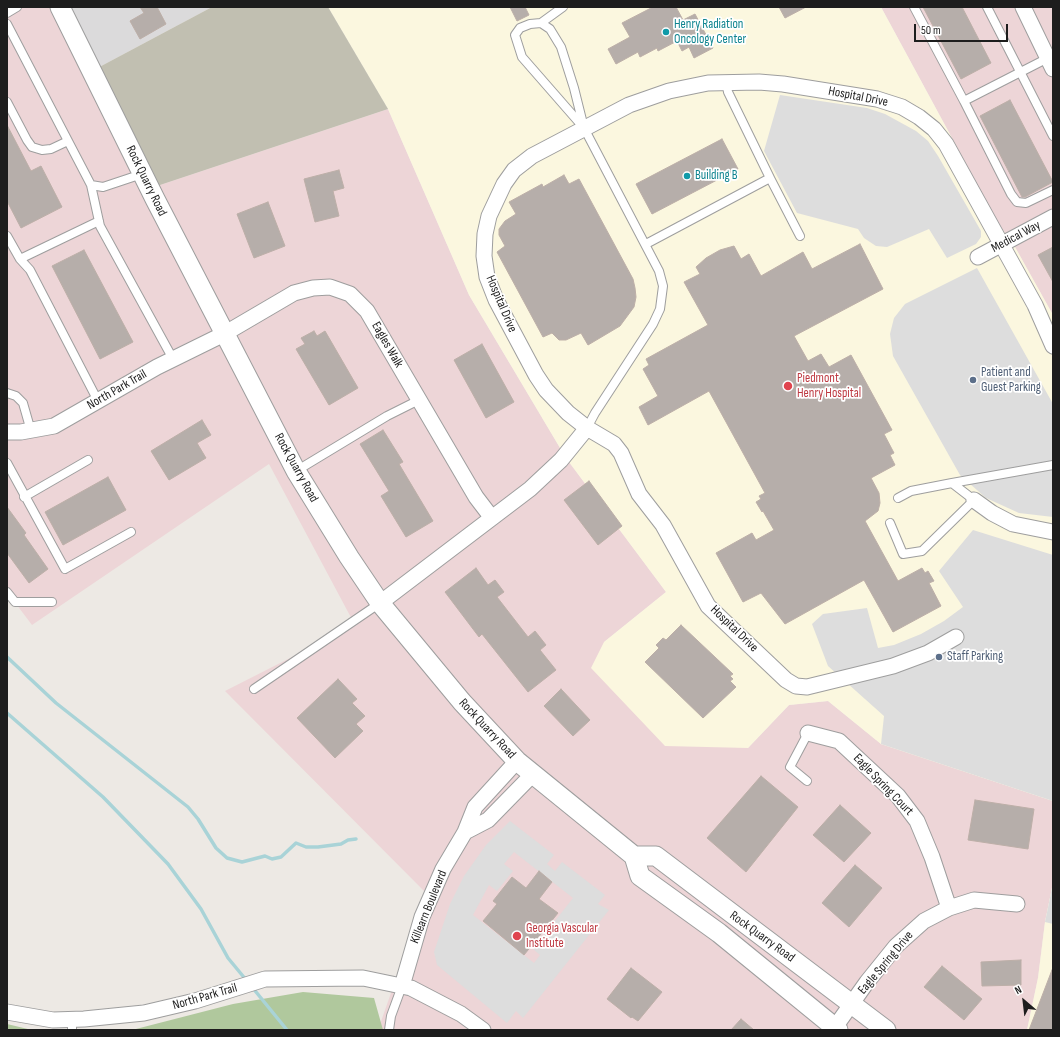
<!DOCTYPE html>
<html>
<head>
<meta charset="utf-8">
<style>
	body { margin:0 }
	#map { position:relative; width:1060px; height:1037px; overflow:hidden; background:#ede9e4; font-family:"Sofia Sans Condensed",sans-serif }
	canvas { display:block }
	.frame { position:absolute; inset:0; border:8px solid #1d1d1d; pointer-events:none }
	.north { position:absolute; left:1004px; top:981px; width:40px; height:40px; -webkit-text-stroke:3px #fff; paint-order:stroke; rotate:332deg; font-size:11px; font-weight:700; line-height:16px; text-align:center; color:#1d1d1d }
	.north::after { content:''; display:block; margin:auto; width:14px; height:18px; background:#1d1d1d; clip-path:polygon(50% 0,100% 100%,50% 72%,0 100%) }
	.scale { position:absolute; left:914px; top:24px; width:94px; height:18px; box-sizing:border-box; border:2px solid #1d1d1d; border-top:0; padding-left:5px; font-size:12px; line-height:14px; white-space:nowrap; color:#1d1d1d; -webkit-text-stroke:3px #fff; paint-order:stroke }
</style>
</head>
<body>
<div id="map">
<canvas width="1060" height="1037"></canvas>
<div class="frame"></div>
<div class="north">N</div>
<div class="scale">50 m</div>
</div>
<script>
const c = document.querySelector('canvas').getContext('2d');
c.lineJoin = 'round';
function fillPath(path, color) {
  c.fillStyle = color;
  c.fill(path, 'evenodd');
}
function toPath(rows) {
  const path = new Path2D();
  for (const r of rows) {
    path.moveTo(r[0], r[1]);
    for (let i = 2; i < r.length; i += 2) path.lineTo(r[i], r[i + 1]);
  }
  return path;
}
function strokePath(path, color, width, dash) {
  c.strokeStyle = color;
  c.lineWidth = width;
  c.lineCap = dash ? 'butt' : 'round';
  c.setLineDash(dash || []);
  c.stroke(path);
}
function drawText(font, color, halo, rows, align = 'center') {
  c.font = font + ' "Sofia Sans Condensed",sans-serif';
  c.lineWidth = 3.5;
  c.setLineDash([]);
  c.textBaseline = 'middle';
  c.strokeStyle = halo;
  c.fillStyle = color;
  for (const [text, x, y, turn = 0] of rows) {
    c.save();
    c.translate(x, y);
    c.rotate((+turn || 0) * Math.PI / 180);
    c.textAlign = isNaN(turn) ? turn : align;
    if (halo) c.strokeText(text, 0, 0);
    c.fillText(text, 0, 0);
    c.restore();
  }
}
fillPath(toPath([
	[55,7,212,7,90,72]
]), '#dbdadb');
fillPath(toPath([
	[7,7,55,7,151,188,388,109,469,295,566,458,666,592,604,642,748,748,789,705,828,701,881,744,1053,801,1053,883,1045,922,1038,978,1027,1030,378,1030,426,893,225,691,355,625,269,464,32,625,7,592],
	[881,7,1053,7,1053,315,1015,247,998,223]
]), '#edd5d7');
fillPath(toPath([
	[328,7,881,7,998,223,1015,247,1053,315,1053,801,881,744,828,701,789,705,748,748,665,746,591,668,604,642,666,592,566,458,469,295,388,109],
	[1053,883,1053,1030,1027,1030,1038,978,1045,922]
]), '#fbf7df');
fillPath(toPath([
	[212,7,328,7,388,109,151,188,90,72]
]), '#c1bfb1');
fillPath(toPath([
	[303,992,374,998,383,1030,132,1030,233,1004],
	[7,1024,32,1030,7,1030]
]), '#b0c89d');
fillPath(toPath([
	[780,95,867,108,885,114,916,131,928,141,938,156,981,231,981,237,976,244,947,258,929,229,887,247,876,246,864,238,858,229,797,213,764,151],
	[977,268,1053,404,1053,517,1019,513,986,498,960,475,893,356,890,334,894,318,905,304],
	[973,530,1053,555,1053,801,881,744,884,716,828,666,812,624,823,614,867,608,878,648,894,645,921,634,944,621,963,607,939,571],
	[510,821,554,855,547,864,555,871,562,862,605,895,598,904,609,910,523,1018,516,1011,507,1023,437,965,434,952,450,904,464,876,486,845],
	[514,852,573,898,533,949,540,955,534,963,473,915,489,885,497,891,513,871,504,864],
	[1053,883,1053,924,1045,922]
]), '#ddd');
strokePath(toPath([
	[7,657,56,703,188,807,198,819,216,848,227,858,242,862,265,856,272,859,281,857,296,843,306,847,318,847,341,844,348,840,356,839],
	[7,713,103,797,168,864,201,909,228,958,247,981],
	[252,987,287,1030]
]), '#a9d3d7', 3.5);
const building = toPath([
	[140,7,157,7,166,24,140,39,130,21,144,13,140,7],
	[510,7,525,7,529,15,517,21,510,7],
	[653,7,676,7,683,20,695,14,713,48,694,58,689,47,682,51,677,41,658,51,657,48,640,57,638,52,616,64,608,49,630,37,622,23,653,7],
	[779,7,806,7,785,18,779,7],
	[923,7,962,7,991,63,961,79,923,7],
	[1010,100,1053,182,1025,197,1022,197,980,116,1010,100],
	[7,125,31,171,41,166,62,207,21,228,7,201,7,125],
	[722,139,738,169,652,214,636,184,722,139],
	[339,170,344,188,333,191,339,216,315,222,304,179,339,170],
	[564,175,569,184,579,179,633,279,635,288,636,297,634,307,620,326,588,345,581,333,566,340,559,340,552,333,543,337,497,252,505,246,499,235,499,229,505,221,516,214,509,202,542,184,543,187,564,175],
	[268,202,285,246,254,258,237,214,268,202],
	[860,244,883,289,794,336,808,361,821,354,829,367,851,355,892,430,884,434,894,453,890,455,895,465,871,478,879,493,880,503,878,511,865,521,898,581,922,568,925,573,928,571,934,581,929,583,941,606,893,632,864,580,785,624,761,593,743,602,716,553,752,533,756,540,774,530,763,511,762,512,756,502,761,499,759,496,765,493,709,391,648,425,639,407,658,396,643,369,649,365,646,359,708,325,684,282,700,274,696,267,706,258,720,250,734,246,741,259,749,254,761,276,803,252,812,269,860,244],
	[1053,247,1053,282,1038,255,1053,247],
	[84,250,133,342,100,359,52,266,84,250],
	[314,331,317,336,325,331,358,388,329,405,296,349,305,344,301,338,314,331],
	[482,344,514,402,486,418,454,360,482,344],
	[202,420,211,435,197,443,206,458,169,480,151,451,202,420],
	[383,430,403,462,399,464,433,521,406,537,381,496,389,491,360,444,383,430],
	[108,477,126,510,63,545,45,512,108,477],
	[589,481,622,526,598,545,564,500,589,481],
	[7,507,26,533,24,535,48,569,29,583,7,553,7,507],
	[476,568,488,585,495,580,504,592,497,597,528,637,535,631,546,645,540,650,556,670,528,692,482,634,479,637,445,592,476,568],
	[681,625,733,674,730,676,733,679,730,681,736,687,703,718,645,662,659,648,656,645,663,638,666,640,681,625],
	[338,679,357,699,352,703,365,716,356,724,363,731,335,758,297,718,338,679],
	[561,689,590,720,573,736,544,706,561,689],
	[761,776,798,807,746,872,707,838,761,776],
	[975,800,1034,809,1028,849,968,840,975,800],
	[840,805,871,833,844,862,813,835,840,805],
	[855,865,882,888,849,927,822,903,855,865],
	[539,871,552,882,539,899,558,913,524,955,483,921,497,904,493,901,512,877,526,888,539,871],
	[1021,960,1021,985,982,986,981,962,1021,960],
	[942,966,982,999,964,1020,924,987,942,966],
	[631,968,662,992,638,1021,632,1017,631,1018,607,999,631,968],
	[1052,970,1053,1030,1029,1030,1052,970],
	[741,1019,754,1030,731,1030,741,1019]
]);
fillPath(building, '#b6aeaa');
strokePath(building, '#bdafa8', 1);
const service = toPath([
	[914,7,964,101,1048,58],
	[987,7,1053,136],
	[7,13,17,7],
	[541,23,563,7],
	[7,24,91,185,103,187,142,174],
	[964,101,1011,194,1017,202,1026,203,1053,190],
	[7,102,27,140,32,147,42,150,51,149,68,141],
	[584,128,574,88,561,47,550,29,541,23,530,24,520,28,515,35,522,57,584,128,659,271,663,286,660,309,653,324,595,413,587,428],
	[770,178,800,236],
	[91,185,100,226,173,359],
	[7,236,20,259,30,270,98,401],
	[646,244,770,178,728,92,726,82],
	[20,259,99,221],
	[7,393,16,396,23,403,31,431],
	[7,463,65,569,131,532],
	[296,471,387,416,419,400],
	[952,483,1053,465],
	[24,497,88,460],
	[890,523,903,554,922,551,974,500,952,483,911,491,898,498],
	[7,592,15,602,52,602],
	[254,689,380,603],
	[807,781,790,767,808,733],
	[72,1019,72,1030],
	[389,1030,391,1016,402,986]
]);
const minor = toPath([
	[1023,7,1053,69],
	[978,257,1053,217],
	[7,432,21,432,54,426,157,367,224,334,294,293,313,288,330,287,350,294,367,311,476,497,492,518],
	[974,500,992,513,1013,524,1053,532],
	[380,603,530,489,561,460,587,428],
	[956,637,928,653,893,666,807,687,796,686,786,680,708,606,663,525,639,494,621,453,614,444,587,428,568,413,546,390,536,375,496,300,487,277,484,256,485,234,489,216,504,184,514,170,532,156,629,105,669,91,708,83,759,82,783,84,877,99,902,107,919,117,934,129,946,144,1035,305,1053,346],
	[808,733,839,741,898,796,917,821,932,857,949,908],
	[465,832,488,820,533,774],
	[402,986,422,917,443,869,465,832,475,807,517,761],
	[7,1012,53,1020,84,1019,144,1013,195,1001,265,979,363,978,411,988,461,1014,483,1030],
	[833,1030,867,982,896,946,924,921,949,908,974,900,1017,904]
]);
const tertiary = toPath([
	[60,7,155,199,296,471,349,557,380,603,462,702,517,761,634,856,640,876,719,933,838,1030],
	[634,856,656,856,886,1030]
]);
strokePath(service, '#9e9e9e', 10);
strokePath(minor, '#9e9e9e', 17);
strokePath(tertiary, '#9e9e9e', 21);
strokePath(service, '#fff', 8);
strokePath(minor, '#fff', 15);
strokePath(tertiary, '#fff', 19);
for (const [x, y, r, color] of [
	[666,32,4,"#0f9aa8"],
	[687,176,4,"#0f9aa8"],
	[973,380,4,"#5c6f8a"],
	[788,386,5,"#e0444e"],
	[939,657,4,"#5c6f8a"],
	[517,936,5,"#e0444e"]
]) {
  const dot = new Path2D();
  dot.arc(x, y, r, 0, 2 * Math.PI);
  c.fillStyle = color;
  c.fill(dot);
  strokePath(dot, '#fff', 1.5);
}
drawText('13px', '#0d838f', '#fff', [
	["Henry Radiation",674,25],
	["Oncology Center",674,40],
	["Building B",695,176]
], 'left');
drawText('13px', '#1d1d1d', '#fff', [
	["Hospital Drive",858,97,11],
	["Rock Quarry Road",146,181,64],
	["Medical Way",1016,237,-28],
	["Hospital Drive",501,304,67],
	["Eagles Walk",387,345,60],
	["North Park Trail",117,390,-30],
	["Rock Quarry Road",296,468,61],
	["Hospital Drive",734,629,44],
	["Rock Quarry Road",487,729,47],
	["Eagle Spring Court",883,785,46],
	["Killearn Boulevard",429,907,-68],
	["Rock Quarry Road",762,937,36],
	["Eagle Spring Drive",886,963,-50],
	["North Park Trail",205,997,-16]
]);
drawText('13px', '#4e5e75', '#fff', [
	["Patient and",981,373],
	["Guest Parking",981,388],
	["Staff Parking",947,657]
], 'left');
drawText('13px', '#be3a42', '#fff', [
	["Piedmont",797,379],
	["Henry Hospital",797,394],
	["Georgia Vascular",526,929],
	["Institute",526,944]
], 'left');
</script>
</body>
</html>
